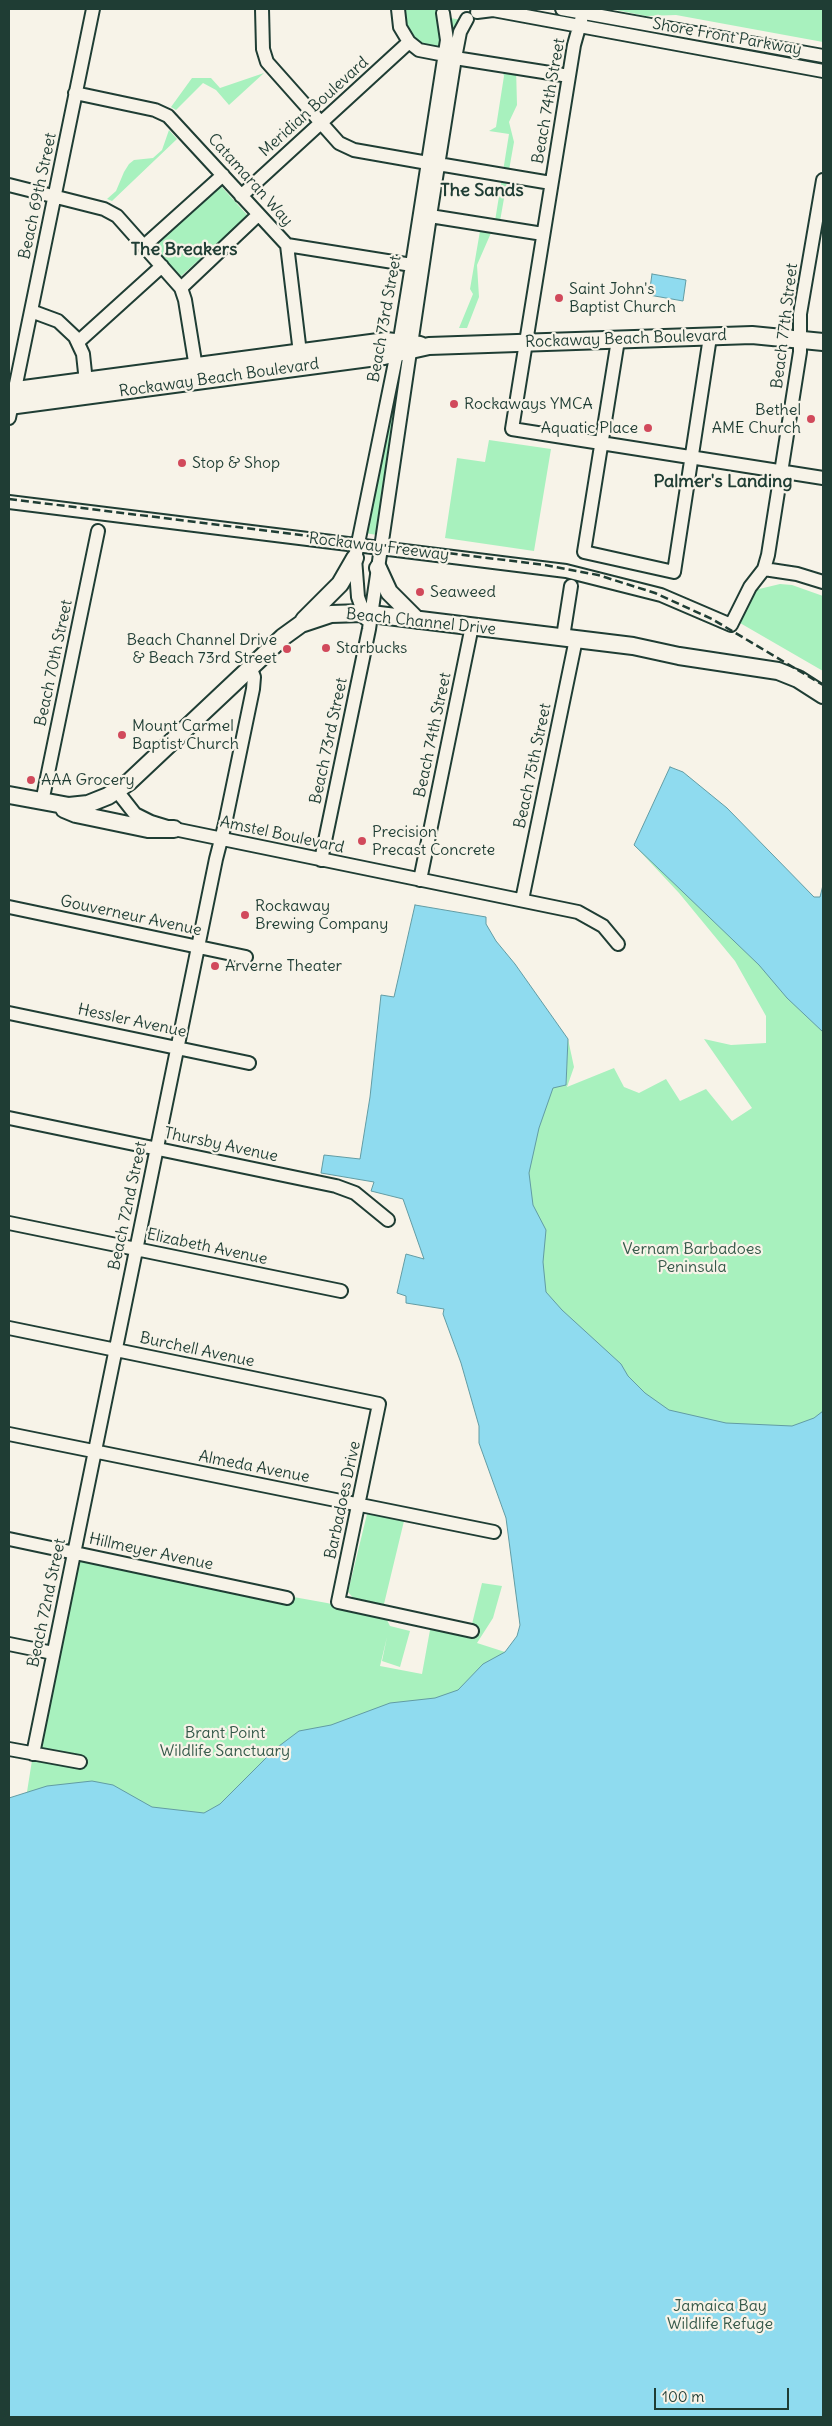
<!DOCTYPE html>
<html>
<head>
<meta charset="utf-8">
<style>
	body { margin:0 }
	#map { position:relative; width:832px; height:2426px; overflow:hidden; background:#f7f3e8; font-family:Delius,sans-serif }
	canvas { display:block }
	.frame { position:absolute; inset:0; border:10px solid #1f3d34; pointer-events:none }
	.scale { position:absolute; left:654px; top:2388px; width:135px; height:22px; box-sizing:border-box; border:2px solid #1f3d34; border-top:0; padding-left:6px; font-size:15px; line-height:18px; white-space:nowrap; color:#1f3d34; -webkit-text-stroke:4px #f7f3e8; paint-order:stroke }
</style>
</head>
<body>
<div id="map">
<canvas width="832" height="2426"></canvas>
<div class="frame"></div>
<div class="scale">100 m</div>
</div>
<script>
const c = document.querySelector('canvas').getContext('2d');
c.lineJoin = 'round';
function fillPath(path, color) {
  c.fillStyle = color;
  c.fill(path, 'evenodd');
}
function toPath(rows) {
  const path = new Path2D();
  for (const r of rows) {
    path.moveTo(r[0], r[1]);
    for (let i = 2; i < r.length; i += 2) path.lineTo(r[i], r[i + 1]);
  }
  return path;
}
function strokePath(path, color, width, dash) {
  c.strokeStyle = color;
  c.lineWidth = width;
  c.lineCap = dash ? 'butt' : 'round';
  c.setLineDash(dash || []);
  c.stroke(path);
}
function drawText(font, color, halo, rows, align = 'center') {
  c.font = font + ' Delius,sans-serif';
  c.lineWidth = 4.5;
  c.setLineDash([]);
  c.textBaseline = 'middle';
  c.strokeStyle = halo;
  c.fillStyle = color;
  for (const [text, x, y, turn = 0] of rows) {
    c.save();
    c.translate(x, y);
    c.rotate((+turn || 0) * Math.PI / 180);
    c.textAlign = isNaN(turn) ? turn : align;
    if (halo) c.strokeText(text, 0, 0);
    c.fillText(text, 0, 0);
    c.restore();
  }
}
fillPath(toPath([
	[398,9,439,9,450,18,462,20,445,55,416,48],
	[611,9,823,9,823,42,676,15,646,16],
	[501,66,516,67,517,105,509,122,514,142,500,221,494,226,477,265,479,297,467,328,459,328,473,294,470,289,480,231,495,221,509,134,489,131,496,127,504,76],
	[264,73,229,105,216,90,203,83,176,110,171,107,192,78,211,78,220,88],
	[169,130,177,139,112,201,107,199,116,191,124,172,129,164,134,160,153,158,162,150],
	[221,186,248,216,180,277,153,247],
	[397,373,402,374,377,535,365,533],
	[489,440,551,449,534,551,445,538,457,458,485,462],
	[780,584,792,585,823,596,823,671,740,623,755,590],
	[634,845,823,1018,823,1423,794,1432,723,1430,665,1413,539,1297,522,1168,548,1087,566,1085,568,1039,574,1067,567,1087,614,1068,624,1087,639,1093,666,1079,680,1101,706,1089,732,1121,752,1108,704,1039,731,1045,766,1043,766,1016,735,961,679,893],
	[367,1514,404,1521,384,1604,355,1600,348,1592],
	[74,1553,232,1586,327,1603,381,1616,387,1620,390,1626,410,1631,400,1667,382,1661,387,1637,380,1666,422,1674,430,1630,467,1633,472,1624,482,1583,502,1586,493,1618,477,1643,505,1652,518,1776,17,1855,33,1754]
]), '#a8f1be');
const water = toPath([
	[652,274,686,280,683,301,649,295,652,274],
	[670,767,683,772,727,808,814,897,820,897,823,885,823,1032,787,998,759,965,634,845,670,767],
	[415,905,486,917,486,924,496,941,515,964,568,1039,566,1085,553,1088,539,1128,529,1173,533,1205,546,1230,543,1262,546,1292,562,1310,621,1364,628,1376,645,1393,669,1410,726,1423,792,1426,814,1418,823,1411,823,2417,9,2417,9,1798,47,1786,92,1781,113,1785,152,1807,204,1813,220,1804,275,1749,299,1731,331,1725,390,1703,435,1698,458,1690,483,1664,505,1652,517,1636,520,1625,506,1518,479,1443,479,1426,461,1363,443,1314,444,1309,406,1303,406,1296,397,1293,406,1254,424,1259,403,1199,371,1191,374,1182,321,1173,324,1155,360,1159,370,1097,381,995,394,997,415,905]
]);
fillPath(water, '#8fdbef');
strokePath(water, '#629ca4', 1);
const minor = toPath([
	[262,9,263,49,267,62,339,143,354,150,428,163],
	[398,9,400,27,409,42,419,50,445,55],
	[562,9,823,56],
	[477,12,493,10,823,71],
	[583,13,574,45,512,429,823,478],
	[455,58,569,76],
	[75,93,155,110,168,116,287,245,412,265],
	[438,164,551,183],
	[9,185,104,209,117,216,181,288,185,300,197,374],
	[241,196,409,42],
	[430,216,543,234],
	[287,245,300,353],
	[144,246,223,175],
	[181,288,258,215],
	[31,311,58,321,75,337,83,354,86,382],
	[618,340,584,552,674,572,710,337],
	[78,342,162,266],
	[9,418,93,9],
	[9,502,566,571,661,595,731,625,750,587,764,569,768,555,800,352,800,314,823,180],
	[764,569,797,574,823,582],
	[366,619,358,597,355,558,401,333,412,265,447,40,443,13],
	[563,637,571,586],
	[117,791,135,814,151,822,174,829,578,912,603,926,618,944],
	[42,802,98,531],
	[321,860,369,629,430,216,455,58,460,32,467,19],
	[420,880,472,626],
	[522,900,576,639],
	[9,907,246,957],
	[9,1013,249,1063],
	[9,1118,336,1186,355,1193,388,1220],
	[9,1223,341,1291],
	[9,1328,379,1404,338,1602,472,1631],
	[9,1434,494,1532],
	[9,1539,287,1598],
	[9,1644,53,1653],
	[9,1749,80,1762],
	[33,1754,216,859,225,824,253,689,254,677,250,667]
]);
const major = toPath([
	[9,391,386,341,420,345],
	[9,406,384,356,429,346,752,335,823,342],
	[378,568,389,592,417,620],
	[304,620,340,584,355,558],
	[9,795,69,806,88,804,108,796,129,782,283,637,301,624,331,614,363,613,633,646,679,656,778,671,798,679,823,695],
	[64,809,76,814,148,829,174,829]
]);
strokePath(minor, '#1f3d34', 16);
strokePath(major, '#1f3d34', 20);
strokePath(minor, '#f7f3e8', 12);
strokePath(major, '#f7f3e8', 16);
strokePath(toPath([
	[9,499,545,565,598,575,655,593,712,619,823,685]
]), '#1f3d34', 2.5, [8, 4]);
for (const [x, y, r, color] of [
	[559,298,5,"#d1495b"],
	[454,404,5,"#d1495b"],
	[811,419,5,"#d1495b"],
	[648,428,5,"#d1495b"],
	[182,463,5,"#d1495b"],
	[420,592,5,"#d1495b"],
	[326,648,5,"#d1495b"],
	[287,649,5,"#d1495b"],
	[122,735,5,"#d1495b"],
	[31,780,5,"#d1495b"],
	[362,841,5,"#d1495b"],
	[245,915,5,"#d1495b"],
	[215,966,5,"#d1495b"]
]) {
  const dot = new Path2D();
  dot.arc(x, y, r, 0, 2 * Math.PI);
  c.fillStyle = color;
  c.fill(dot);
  strokePath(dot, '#f7f3e8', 2);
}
drawText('16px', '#1f3d34', '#f7f3e8', [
	["Shore Front Parkway",727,37,10],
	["Beach 74th Street",549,101,-80],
	["Meridian Boulevard",314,107,-42],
	["Catamaran Way",250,180,48],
	["Beach 69th Street",38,196,-78],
	["Beach 73rd Street",385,319,-80],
	["Beach 77th Street",785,326,-83],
	["Rockaway Beach Boulevard",626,339,-2],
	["Rockaway Beach Boulevard",219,378,-8],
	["Rockaway Freeway",379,547,7],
	["Beach Channel Drive",421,622,6],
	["Beach 70th Street",54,663,-78],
	["Beach 74th Street",433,735,-78],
	["Beach 73rd Street",329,741,-78],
	["Beach 75th Street",533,766,-78],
	["Amstel Boulevard",282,835,12],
	["Gouverneur Avenue",131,916,12],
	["Hessler Avenue",132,1021,12],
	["Thursby Avenue",221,1145,12],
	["Beach 72nd Street",128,1206,-78],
	["Elizabeth Avenue",207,1247,12],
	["Burchell Avenue",197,1350,12],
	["Almeda Avenue",254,1467,11],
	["Barbadoes Drive",343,1500,-78],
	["Hillmeyer Avenue",151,1552,12],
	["Beach 72nd Street",47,1603,-78]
]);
drawText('16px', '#1f3d34', '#f7f3e8', [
	["Saint John's",569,289],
	["Baptist Church",569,307],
	["Rockaways YMCA",464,404],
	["Bethel",801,410,"right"],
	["AME Church",801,428,"right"],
	["Aquatic Place",638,428,"right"],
	["Stop & Shop",192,463],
	["Seaweed",430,592],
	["Beach Channel Drive",277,640,"right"],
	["& Beach 73rd Street",277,658,"right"],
	["Starbucks",336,648],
	["Mount Carmel",132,726],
	["Baptist Church",132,744],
	["AAA Grocery",41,780],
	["Precision",372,832],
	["Precast Concrete",372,850],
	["Rockaway",255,906],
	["Brewing Company",255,924],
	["Arverne Theater",225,966]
], 'left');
drawText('16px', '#345849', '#f7f3e8', [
	["Vernam Barbadoes",692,1249],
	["Peninsula",692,1267],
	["Brant Point",225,1733],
	["Wildlife Sanctuary",225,1751],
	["Jamaica Bay",720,2306],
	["Wildlife Refuge",720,2324]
]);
drawText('bold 18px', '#1f3d34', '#f7f3e8', [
	["The Sands",482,191],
	["The Breakers",184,250],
	["Palmer's Landing",723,482]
]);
</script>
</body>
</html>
